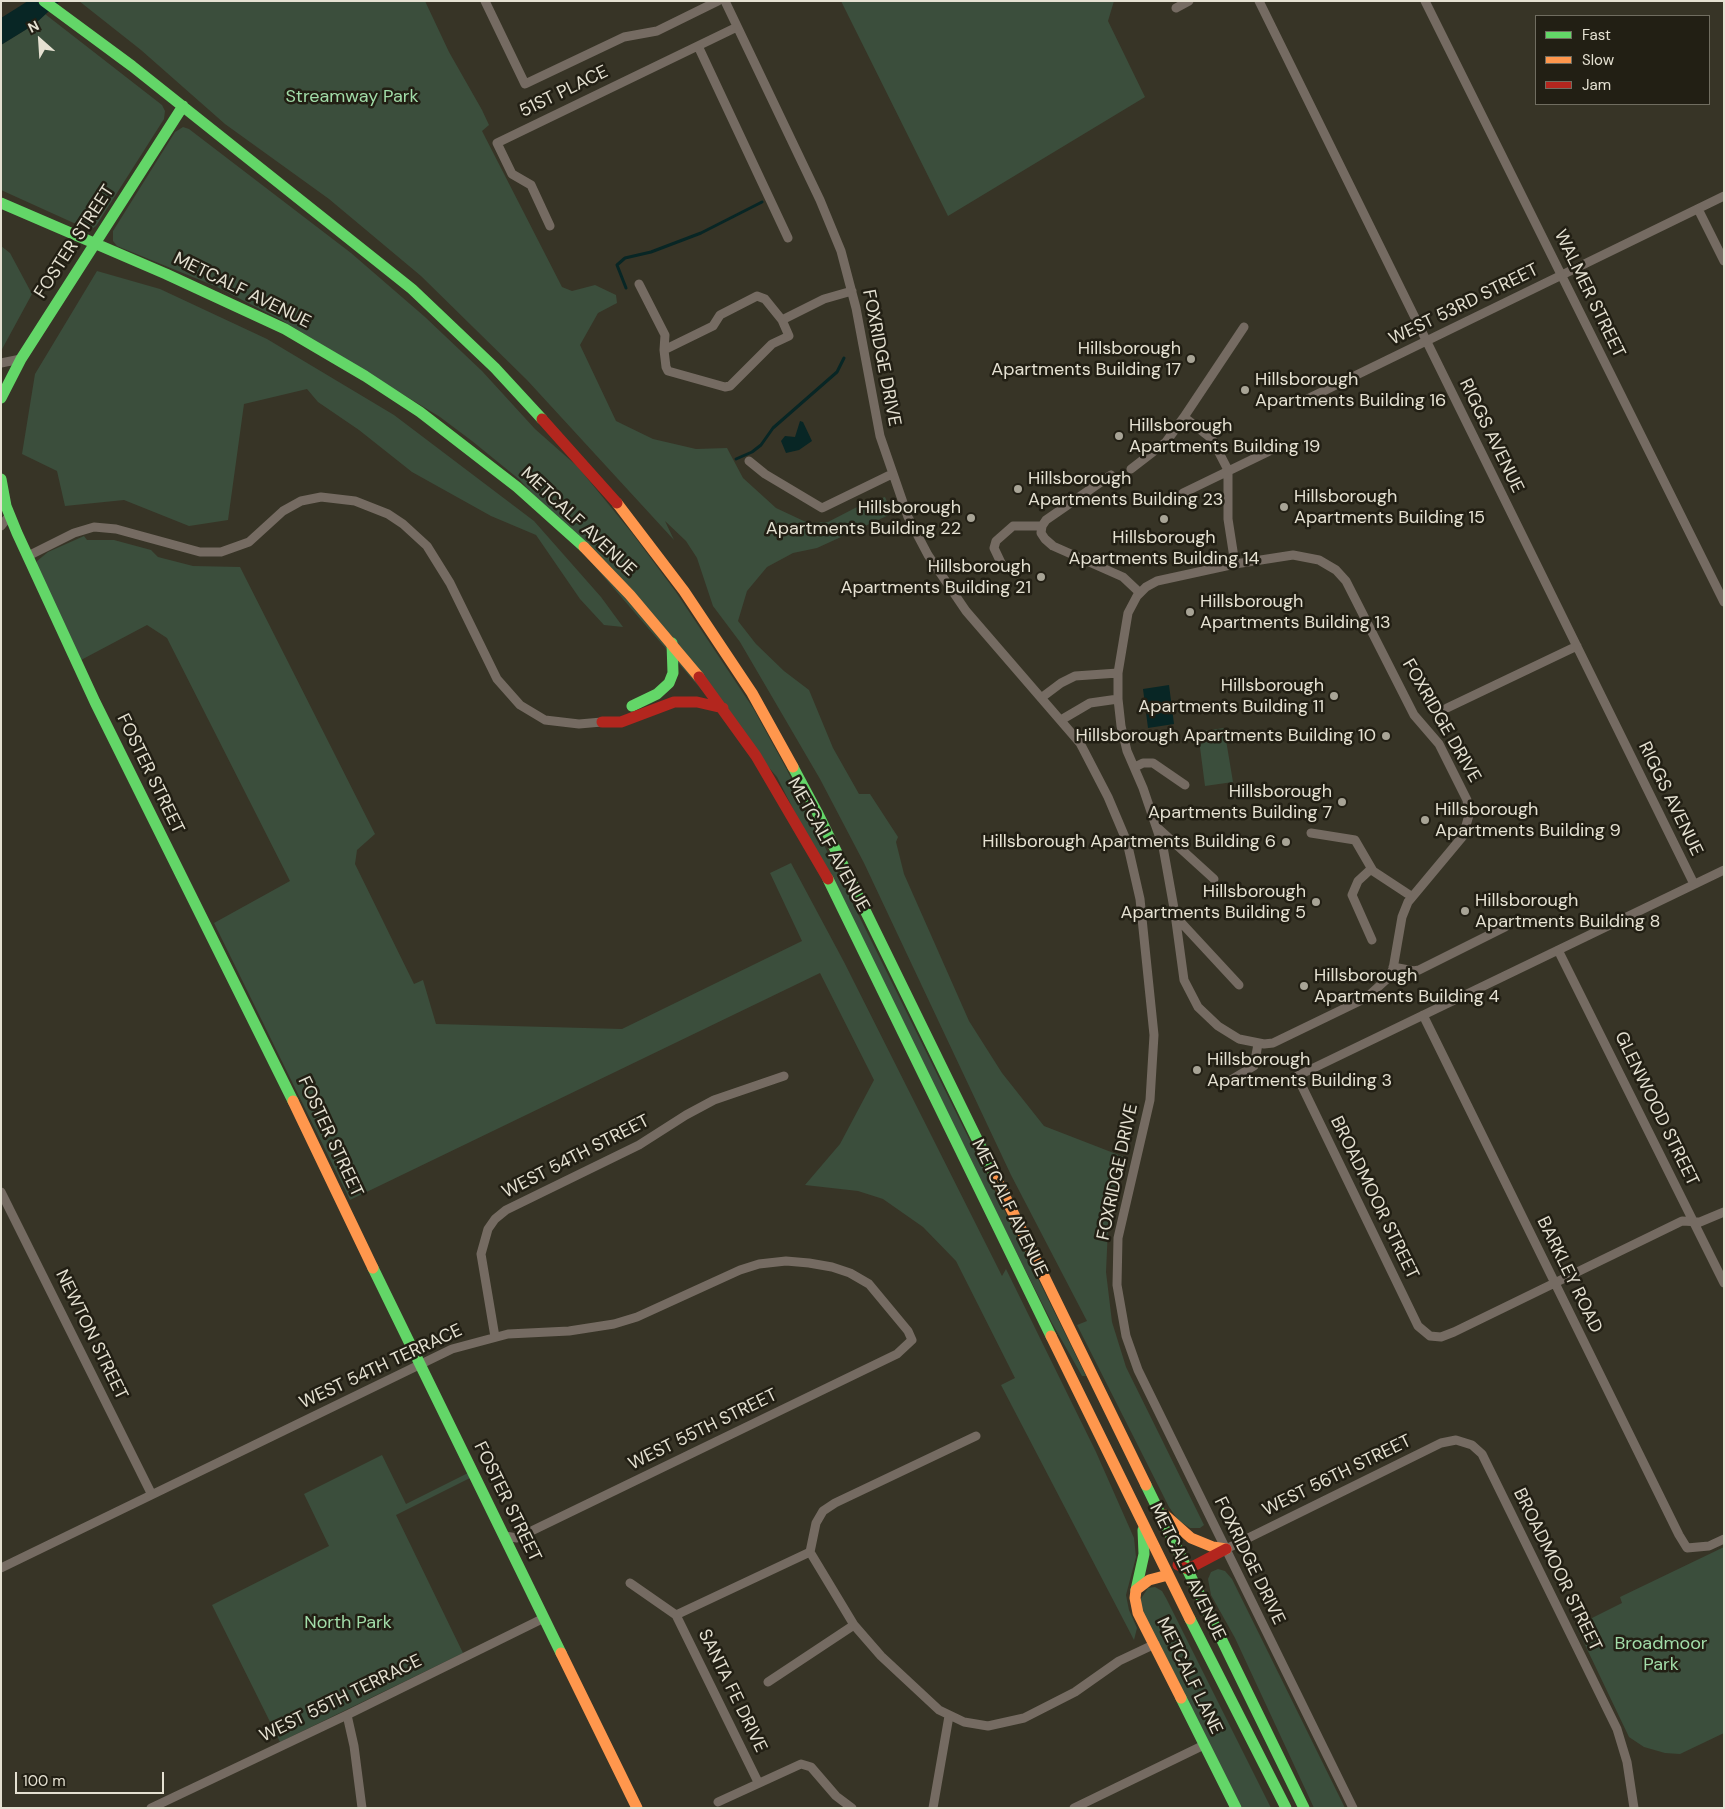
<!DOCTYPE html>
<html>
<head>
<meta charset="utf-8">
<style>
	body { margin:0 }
	#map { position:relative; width:1725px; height:1809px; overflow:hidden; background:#373426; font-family:"DM Sans",sans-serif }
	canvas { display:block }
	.frame { position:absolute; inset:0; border:2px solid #e5e1d2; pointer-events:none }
	.legend { position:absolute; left:1535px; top:15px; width:175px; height:90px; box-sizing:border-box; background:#221f14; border:1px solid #706d60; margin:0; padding:6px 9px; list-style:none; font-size:15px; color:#e5e1d2 }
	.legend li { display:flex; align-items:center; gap:10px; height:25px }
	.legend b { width:25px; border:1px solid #706d60 }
	.north { position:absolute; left:15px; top:15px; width:50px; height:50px; -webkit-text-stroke:4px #221f14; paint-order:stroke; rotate:334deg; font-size:14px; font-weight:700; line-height:20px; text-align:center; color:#e5e1d2 }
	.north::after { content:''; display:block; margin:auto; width:18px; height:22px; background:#e5e1d2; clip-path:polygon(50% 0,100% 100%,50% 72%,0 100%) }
	.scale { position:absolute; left:15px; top:1772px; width:149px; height:22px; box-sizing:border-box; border:2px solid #e5e1d2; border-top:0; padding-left:6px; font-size:15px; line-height:18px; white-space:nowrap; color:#e5e1d2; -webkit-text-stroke:4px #221f14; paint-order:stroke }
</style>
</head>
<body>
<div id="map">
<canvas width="1725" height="1809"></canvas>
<div class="frame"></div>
<ul class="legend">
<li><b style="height:6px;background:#63d668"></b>Fast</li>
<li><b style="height:6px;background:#ff974d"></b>Slow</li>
<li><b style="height:6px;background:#b3261e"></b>Jam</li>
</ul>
<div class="north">N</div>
<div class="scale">100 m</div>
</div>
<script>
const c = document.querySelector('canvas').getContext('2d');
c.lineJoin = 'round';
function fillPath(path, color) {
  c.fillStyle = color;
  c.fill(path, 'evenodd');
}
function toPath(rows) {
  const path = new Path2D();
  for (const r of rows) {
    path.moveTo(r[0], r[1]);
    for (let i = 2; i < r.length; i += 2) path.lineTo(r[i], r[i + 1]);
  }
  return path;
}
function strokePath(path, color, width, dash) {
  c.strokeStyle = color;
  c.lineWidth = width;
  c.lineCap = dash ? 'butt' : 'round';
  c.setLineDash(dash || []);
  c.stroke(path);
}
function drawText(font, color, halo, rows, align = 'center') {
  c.font = font + ' "DM Sans",sans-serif';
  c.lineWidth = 5;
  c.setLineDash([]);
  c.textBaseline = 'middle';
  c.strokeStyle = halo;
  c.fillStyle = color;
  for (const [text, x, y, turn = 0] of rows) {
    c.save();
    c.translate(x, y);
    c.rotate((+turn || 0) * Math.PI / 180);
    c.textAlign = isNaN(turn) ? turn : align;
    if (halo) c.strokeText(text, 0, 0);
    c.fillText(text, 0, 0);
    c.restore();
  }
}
fillPath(toPath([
	[79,1,425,1,449,52,482,110,489,125,482,131,562,287,572,291,595,285,616,295,617,303,598,313,580,345,616,421,653,439,696,449,727,448,743,478,776,508,808,523,828,522,857,507,885,497,891,511,889,515,817,548,793,553,767,567,747,591,738,621,756,644,784,671,809,690,833,748,859,794,870,794,898,837,896,842,904,874,969,1021,1002,1073,1044,1126,1124,1157,1108,1228,1106,1272,1112,1322,1126,1367,1204,1525,1200,1528,1190,1528,1178,1520,1169,1507,1077,1325,1087,1321,1011,1175,864,863,820,779,785,719,740,642,713,606,697,558,686,541,665,521,674,540,527,380,421,276,329,199,225,124,141,50],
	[841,1,1114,1,1108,21,1145,97,948,216],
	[45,14,162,105,165,111,164,119,96,226,92,229,87,229,1,190,1,45,35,24],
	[183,127,189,129,351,253,425,317,482,371,535,429,578,467,632,533,676,592,753,708,786,768,1086,1376,1082,1376,1052,1323,777,777,520,480,472,441,440,417,283,321,217,287,117,246,113,241,113,231,175,132],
	[1,246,10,253,32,294,1,351],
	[97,271,160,289,267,339,394,415,534,521,601,597,623,627,604,625,580,599,536,535,491,516,412,472,359,430,318,402,307,389,244,404,228,520,189,526,124,500,65,506,57,471,22,454,35,374],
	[84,536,87,540,114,540,151,550,158,557,193,566,240,567,375,834,357,850,355,864,414,984,423,980,436,1024,622,1029,802,941,770,873,791,863,844,962,1002,1276,1006,1269,1096,1452,1134,1538,1136,1557,1126,1595,1129,1610,1137,1628,1134,1640,1001,1385,1015,1378,956,1261,923,1227,883,1199,858,1191,805,1185,840,1144,874,1080,820,973,350,1200,214,923,290,881,167,638,147,625,81,660,37,568,37,561,48,552],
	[1224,728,1233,782,1205,786,1198,732],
	[382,1455,406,1504,468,1473,470,1478,396,1515,463,1653,280,1742,212,1605,329,1546,304,1494],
	[1724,1547,1724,1733,1680,1754,1665,1753,1644,1747,1629,1737,1576,1626,1622,1603,1620,1597],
	[1218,1569,1225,1571,1232,1579,1345,1808,1314,1808,1235,1638,1211,1595,1208,1579,1211,1572],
	[1155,1587,1162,1591,1166,1598,1271,1808,1242,1808,1142,1613,1140,1600,1148,1588]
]), '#3b4e3c');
fillPath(toPath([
	[28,1,60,1,35,24,1,45,1,18],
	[800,421,803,422,812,441,799,450,786,453,781,441,785,436,795,437],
	[1169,685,1174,724,1148,728,1143,689]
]), '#082625');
strokePath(toPath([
	[626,288,617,265,625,258,651,252,701,233,762,202],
	[736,459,752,452,761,445,773,428,837,372,844,358]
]), '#082625', 3);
strokePath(toPath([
	[485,1,525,84,624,37,657,31,718,1],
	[725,1,820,200,841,251,856,308,880,436,908,517,928,555,966,611,1080,743,1108,797,1127,842,1140,899,1154,1035,1150,1100,1118,1238,1117,1285,1126,1336,1138,1370,1353,1808],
	[1259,1,1694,884],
	[1425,1,1724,602],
	[1176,8,1189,1],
	[698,46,788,238],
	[1698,209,1724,261],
	[550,226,531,185,512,174,497,143,737,27],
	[639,284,665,335,664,350,666,367,668,371,725,387,730,386,772,344,789,336,782,320,824,299,852,291],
	[664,350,713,326,720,315,757,296,765,299,782,320],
	[1,363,21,359],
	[1299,403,1724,196],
	[749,461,765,474,822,508,892,474],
	[1131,469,1166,442,1184,417],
	[1111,475,1046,520,1042,526,1041,533,1045,539,1053,546,1123,577,1140,593],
	[1183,493,1282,445],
	[1,526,10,515],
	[1293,555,1319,560,1336,570,1346,581,1414,715,1439,744,1467,800,1469,815,1463,836,1408,902,1402,917,1393,969,1387,979,1366,998,1273,1043,1264,1044,1239,1039,1218,1026,1198,1007,1184,980,1175,914,1163,847,1143,788,1127,751,1121,726,1118,699,1118,673,1128,613,1137,596,1146,587,1157,581,1235,564,1293,555],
	[28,556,74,533,94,527,116,529,200,552,221,552,249,542,283,511,301,501,321,497,355,501,388,514,403,524,427,546,450,583,497,679,520,705,545,720,579,724,602,722],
	[1235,564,1228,519,1228,470,1212,439,1184,417,1244,327],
	[1003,567,994,548,996,541,1013,526,1042,526],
	[1041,698,1061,683,1075,676,1118,673],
	[1447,708,1577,646],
	[1061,720,1090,703,1118,699],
	[1135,767,1143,763,1153,763,1185,785],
	[1159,829,1214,879],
	[1311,833,1355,840,1373,871,1411,896],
	[1371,869,1358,881,1352,895,1372,940],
	[1724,870,1297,1076,1418,1326,1430,1336,1441,1337,1454,1332,1682,1221,1700,1222,1724,1212],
	[1176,917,1239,985],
	[1558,950,1724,1283],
	[1393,967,1414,971,1419,970,1505,927],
	[1423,1015,1679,1535,1687,1548,1709,1546,1724,1539],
	[1229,1081,1254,1066,1258,1044],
	[1,1192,151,1493],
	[495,1337,481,1254,488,1229,495,1219,506,1210,639,1145,686,1115,714,1100,784,1076],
	[1226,1549,1441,1443,1456,1440,1472,1445,1482,1454,1617,1729,1627,1762,1634,1808],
	[810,1552,854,1625,881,1656,939,1710,964,1722,988,1726,1024,1718,1075,1692,1119,1661,1155,1644],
	[1,1568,452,1349,508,1334,569,1331,614,1324,637,1317,740,1270,759,1264,786,1261,809,1263,832,1267,850,1273,869,1284,908,1331,912,1340,897,1354,517,1538,505,1536],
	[630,1583,676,1615],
	[676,1615,810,1552,816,1523,823,1511,835,1503,976,1436],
	[676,1615,758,1782],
	[768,1682,854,1625],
	[347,1715,354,1746,362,1808],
	[718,1802,801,1764,811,1767,836,1796,852,1808],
	[151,1808,347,1715,544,1618],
	[933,1808,949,1716],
	[1074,1808,1204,1745]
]), '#756b62', 9);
strokePath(toPath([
	[44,1,132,66,412,289,495,368,542,419],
	[1,203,166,274,285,329,365,376,420,412,517,487,584,547],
	[1,398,21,359,183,106],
	[1,479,6,506,17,533,95,702,293,1101],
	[632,706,657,694,669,683,673,673,672,643],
	[793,767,817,812,996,1178],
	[828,879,1051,1336],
	[373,1268,561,1653],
	[1146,1485,1304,1808],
	[1136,1590,1144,1554,1143,1530],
	[1190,1619,1286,1808],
	[1181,1698,1236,1808]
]), '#63d668', 11);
strokePath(toPath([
	[617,503,684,591,752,693,793,767],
	[584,547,630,595,699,677],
	[293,1101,373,1268],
	[996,1178,1146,1485],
	[1051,1336,1190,1619],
	[1165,1515,1191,1538,1213,1547,1226,1549],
	[1168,1575,1149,1580,1136,1590,1135,1598,1138,1613,1181,1698],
	[561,1653,637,1808]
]), '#ff974d', 11);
strokePath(toPath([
	[542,419,617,503],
	[699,677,756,756,828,879],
	[602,722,621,722,674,702,697,702,723,708],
	[1178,1565,1188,1569,1226,1549]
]), '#b3261e', 11);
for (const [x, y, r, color] of [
	[1191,359,5,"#a8a496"],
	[1245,390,5,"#a8a496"],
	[1119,436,5,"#a8a496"],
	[1018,489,5,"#a8a496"],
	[1284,507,5,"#a8a496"],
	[971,518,5,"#a8a496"],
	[1164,519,5,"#a8a496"],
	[1041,577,5,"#a8a496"],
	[1190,612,5,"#a8a496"],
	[1334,696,5,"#a8a496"],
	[1386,736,5,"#a8a496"],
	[1342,802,5,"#a8a496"],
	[1425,820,5,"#a8a496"],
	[1286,842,5,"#a8a496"],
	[1316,902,5,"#a8a496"],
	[1465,911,5,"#a8a496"],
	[1304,986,5,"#a8a496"],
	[1197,1070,5,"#a8a496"]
]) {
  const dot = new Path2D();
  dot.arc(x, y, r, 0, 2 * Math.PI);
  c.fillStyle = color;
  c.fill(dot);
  strokePath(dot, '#221f14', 2);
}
drawText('18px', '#e5e1d2', '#221f14', [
	["51ST PLACE",564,92,-26],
	["FOSTER STREET",75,242,-57],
	["METCALF AVENUE",242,291,26],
	["WALMER STREET",1589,294,64],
	["WEST 53RD STREET",1464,305,-26],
	["FOXRIDGE DRIVE",881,358,79],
	["RIGGS AVENUE",1491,436,64],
	["METCALF AVENUE",578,522,43],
	["FOXRIDGE DRIVE",1441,721,60],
	["FOSTER STREET",150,774,64],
	["RIGGS AVENUE",1670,799,64],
	["METCALF AVENUE",828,845,61],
	["GLENWOOD STREET",1656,1109,64],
	["FOSTER STREET",330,1137,65],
	["WEST 54TH STREET",576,1157,-27],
	["FOXRIDGE DRIVE",1118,1172,-78],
	["BROADMOOR STREET",1374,1198,64],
	["METCALF AVENUE",1009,1208,64],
	["BARKLEY ROAD",1569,1275,64],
	["NEWTON STREET",91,1335,64],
	["WEST 54TH TERRACE",381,1367,-25],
	["WEST 55TH STREET",703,1430,-26],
	["WEST 56TH STREET",1337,1476,-26],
	["FOSTER STREET",507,1502,64],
	["FOXRIDGE DRIVE",1249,1561,64],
	["BROADMOOR STREET",1557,1570,64],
	["METCALF AVENUE",1187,1572,64],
	["METCALF LANE",1189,1676,64],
	["SANTA FE DRIVE",732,1691,64],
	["WEST 55TH TERRACE",341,1699,-26]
]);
drawText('18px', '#a2dda9', '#221f14', [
	["Streamway Park",352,97],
	["North Park",348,1623],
	["Broadmoor",1661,1644],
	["Park",1661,1665]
]);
drawText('18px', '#e5e1d2', '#221f14', [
	["Hillsborough",1181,349,"right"],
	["Apartments Building 17",1181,370,"right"],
	["Hillsborough",1255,380],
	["Apartments Building 16",1255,401],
	["Hillsborough",1129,426],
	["Apartments Building 19",1129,447],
	["Hillsborough",1028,479],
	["Apartments Building 23",1028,500],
	["Hillsborough",1294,497],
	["Apartments Building 15",1294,518],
	["Hillsborough",961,508,"right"],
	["Apartments Building 22",961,529,"right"],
	["Hillsborough",1164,538,"center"],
	["Apartments Building 14",1164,559,"center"],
	["Hillsborough",1031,567,"right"],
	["Apartments Building 21",1031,588,"right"],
	["Hillsborough",1200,602],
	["Apartments Building 13",1200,623],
	["Hillsborough",1324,686,"right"],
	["Apartments Building 11",1324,707,"right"],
	["Hillsborough Apartments Building 10",1376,736,"right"],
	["Hillsborough",1332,792,"right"],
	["Apartments Building 7",1332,813,"right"],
	["Hillsborough",1435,810],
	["Apartments Building 9",1435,831],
	["Hillsborough Apartments Building 6",1276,842,"right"],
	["Hillsborough",1306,892,"right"],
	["Apartments Building 5",1306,913,"right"],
	["Hillsborough",1475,901],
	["Apartments Building 8",1475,922],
	["Hillsborough",1314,976],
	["Apartments Building 4",1314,997],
	["Hillsborough",1207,1060],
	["Apartments Building 3",1207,1081]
], 'left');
</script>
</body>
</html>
